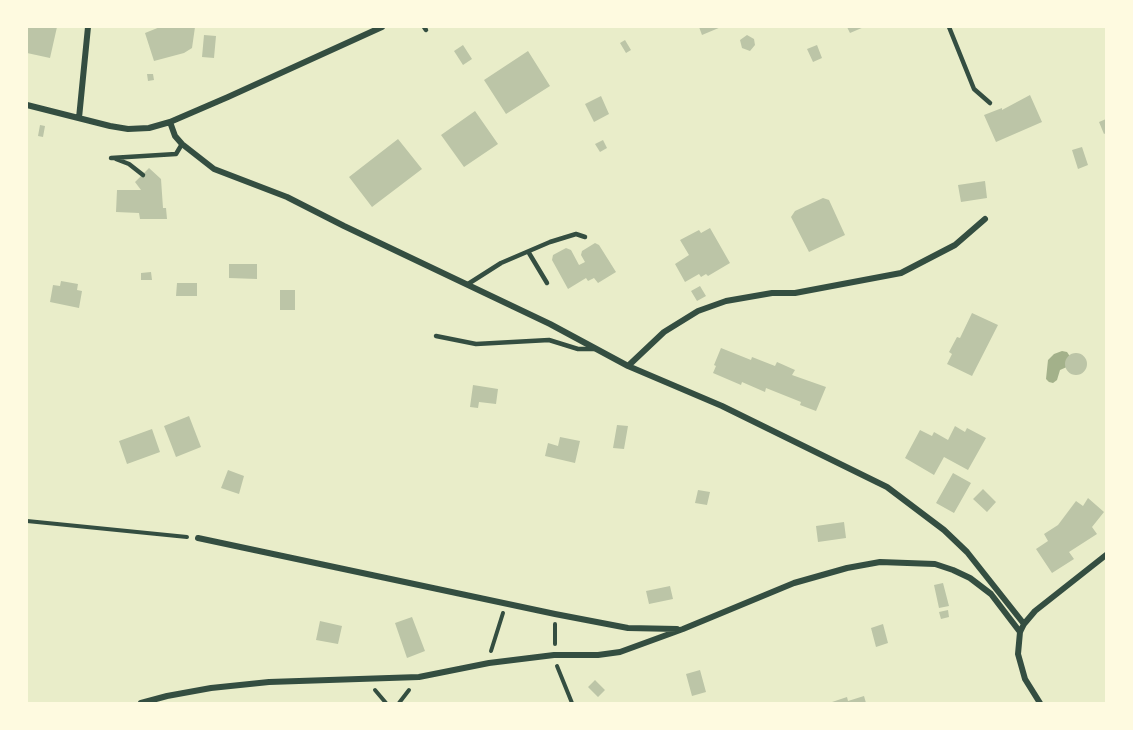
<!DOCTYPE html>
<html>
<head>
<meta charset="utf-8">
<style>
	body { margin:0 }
	#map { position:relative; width:1133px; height:730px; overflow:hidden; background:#e9edc9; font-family:"Titillium Web",sans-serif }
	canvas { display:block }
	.frame { position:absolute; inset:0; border:28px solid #fefae0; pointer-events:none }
</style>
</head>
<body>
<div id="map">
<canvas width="1133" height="730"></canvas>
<div class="frame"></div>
</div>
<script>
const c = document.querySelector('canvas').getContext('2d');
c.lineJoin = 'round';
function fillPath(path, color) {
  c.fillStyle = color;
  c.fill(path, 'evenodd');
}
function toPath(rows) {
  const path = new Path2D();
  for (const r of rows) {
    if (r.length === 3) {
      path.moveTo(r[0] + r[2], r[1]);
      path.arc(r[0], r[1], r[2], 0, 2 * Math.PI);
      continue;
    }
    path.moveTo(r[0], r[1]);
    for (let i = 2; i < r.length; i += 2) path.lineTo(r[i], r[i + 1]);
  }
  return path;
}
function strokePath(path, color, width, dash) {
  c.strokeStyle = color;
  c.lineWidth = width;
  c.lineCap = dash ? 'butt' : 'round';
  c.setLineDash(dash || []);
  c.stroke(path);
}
fillPath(toPath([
	[1062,351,1067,352,1071,358,1069,366,1060,370,1057,380,1053,383,1049,382,1046,379,1048,360,1054,354]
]), '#a3b18a');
fillPath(toPath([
	[27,27,57,27,50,58,27,53],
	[160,27,195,27,192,48,184,53,154,61,145,33],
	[699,27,721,27,702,35],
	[847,27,864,27,850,33],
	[204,35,216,36,214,58,202,57],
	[747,35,754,39,755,45,750,51,742,48,740,40],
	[625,40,631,50,626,53,620,43],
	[463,45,472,59,463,65,454,51],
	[817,45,822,58,813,62,807,49],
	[528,51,550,86,506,114,484,80],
	[147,74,153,74,154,80,148,81],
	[1030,95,1042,122,996,142,984,115,1002,108,1002,110],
	[601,96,609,114,594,122,585,104],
	[475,111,498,144,464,167,441,135],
	[1106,119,1106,133,1104,134,1099,122],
	[40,125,45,126,43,137,38,136],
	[398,139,422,169,372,207,349,177],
	[603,140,607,148,600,152,595,144],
	[1082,147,1088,165,1078,169,1072,150],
	[149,168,161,179,163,208,166,208,167,219,140,219,139,213,116,212,117,190,141,190,135,182],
	[985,181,987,198,961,202,958,185],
	[823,198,829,200,845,235,809,252,791,217,795,211],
	[710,228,730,263,708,276,706,274,701,277,699,274,685,282,675,264,689,255,680,240,699,230,701,233],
	[595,243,599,245,616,272,598,283,594,278,588,281,586,278,568,289,552,260,553,255,566,248,571,250,579,265,585,262,581,255,582,251],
	[229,264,257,264,257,279,229,278],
	[151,272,152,280,141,280,141,273],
	[61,281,78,284,77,290,82,291,79,308,50,302,53,285,60,286],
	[177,283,197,283,197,296,176,296],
	[700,286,706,296,697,301,691,291],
	[280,290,295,290,295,310,280,310],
	[972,313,998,325,972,376,947,364,952,354,949,352,957,337,960,338],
	[721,348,751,360,752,357,775,366,777,362,795,370,792,375,826,387,816,411,800,405,801,402,766,388,765,392,742,382,741,385,713,373,716,366,714,365],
	[1076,364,11],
	[473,385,498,389,496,404,479,402,478,408,470,407],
	[189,416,201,447,176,457,164,426],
	[617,425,628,426,624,449,613,448],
	[955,426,965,432,967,428,986,438,968,470,944,457,934,475,905,458,920,430,932,436,934,432,948,440],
	[152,429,160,452,127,464,119,441],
	[560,437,580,441,575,463,545,456,548,443,558,446],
	[228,470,244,476,239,494,221,488],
	[953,473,971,483,954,513,936,503],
	[983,489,996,502,987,512,973,499],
	[698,490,710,492,707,505,695,503],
	[1088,498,1104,512,1092,527,1097,534,1069,552,1074,559,1052,573,1036,549,1048,541,1044,534,1058,525,1076,501,1083,506],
	[844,522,846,538,818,542,816,526],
	[943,583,949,606,939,608,934,585],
	[670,586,673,599,649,604,646,591],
	[948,610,949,617,941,619,939,612],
	[412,617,425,651,407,658,395,623],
	[320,621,342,626,338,644,316,640],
	[883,624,888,643,876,647,871,628],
	[700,670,706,692,692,696,686,674],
	[595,680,605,690,598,697,588,687],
	[864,696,866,703,829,703,847,697,848,701]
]), '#bcc5a7');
strokePath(toPath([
	[27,521,187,537],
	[555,644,555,624],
	[491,651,503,613],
	[557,666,572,703],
	[375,690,386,703],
	[399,703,409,690]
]), '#344e41', 4);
strokePath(toPath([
	[424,27,426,30],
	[949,27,974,89,990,103],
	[111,158,176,154,182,144],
	[116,159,129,164,143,175],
	[529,253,547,283],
	[468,284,501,263,550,242,576,234,585,237],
	[436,336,476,344,549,340,578,349,594,349]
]), '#344e41', 4.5);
strokePath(toPath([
	[27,105,110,126,128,129,149,128,170,122,228,97,382,27],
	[79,118,88,27],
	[170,122,175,136,182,144,214,169,287,197,344,226,550,324,628,366,722,406,887,487,944,530,967,552,1024,624],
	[628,366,664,332,698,311,726,301,772,293,795,293,901,273,955,245,985,219],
	[198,538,555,614,628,628,677,629],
	[141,703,167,696,211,688,269,682,419,677,489,663,554,655,598,655,620,652,683,629,794,583,847,568,880,562,935,564,953,570,970,578,991,594,1020,632],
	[1040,703,1025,679,1018,654,1020,632,1024,624,1035,611,1106,555]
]), '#344e41', 6);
</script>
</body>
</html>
